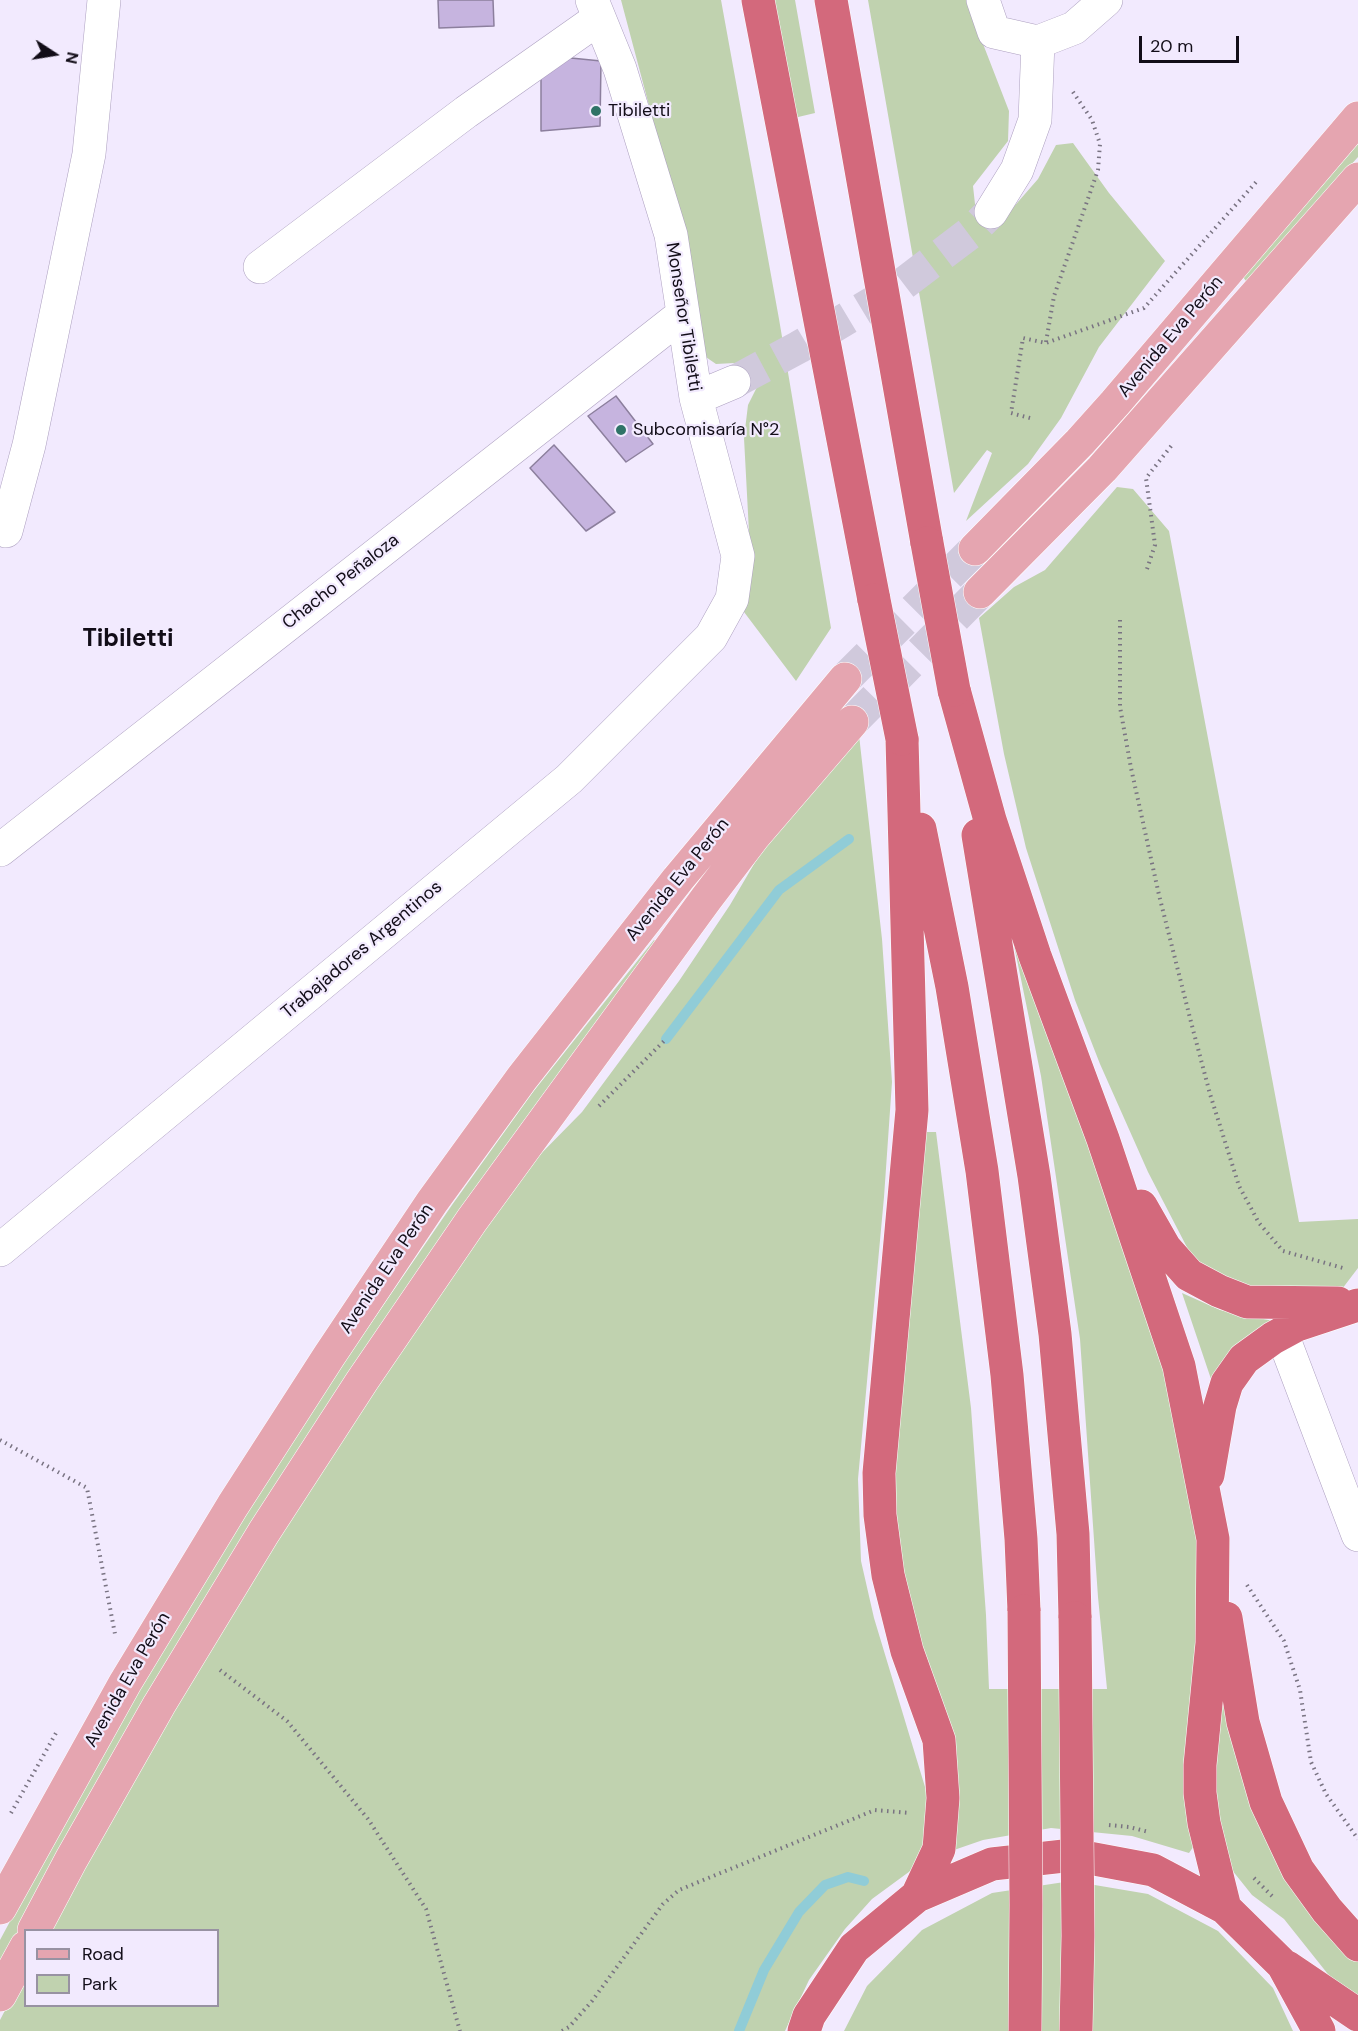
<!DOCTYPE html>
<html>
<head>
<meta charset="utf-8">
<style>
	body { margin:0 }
	#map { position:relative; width:1358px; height:2031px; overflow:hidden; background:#f2eafe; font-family:"DM Sans",sans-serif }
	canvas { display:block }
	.legend { position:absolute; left:24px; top:1929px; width:195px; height:78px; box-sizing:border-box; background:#f2eafe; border:2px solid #9892a2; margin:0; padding:8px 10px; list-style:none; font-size:18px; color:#120d18 }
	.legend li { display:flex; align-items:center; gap:12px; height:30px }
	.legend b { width:30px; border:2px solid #9892a2 }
	.north { position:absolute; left:24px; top:24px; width:60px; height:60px; -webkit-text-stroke:4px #f2eafe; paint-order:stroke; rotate:102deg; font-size:16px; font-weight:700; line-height:24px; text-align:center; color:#120d18 }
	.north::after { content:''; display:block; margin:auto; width:21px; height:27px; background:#120d18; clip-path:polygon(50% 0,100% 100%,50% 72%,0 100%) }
	.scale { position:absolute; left:1139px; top:36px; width:100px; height:27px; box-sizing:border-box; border:3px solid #120d18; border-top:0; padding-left:8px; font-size:18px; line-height:21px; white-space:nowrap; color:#120d18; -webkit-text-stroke:4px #f2eafe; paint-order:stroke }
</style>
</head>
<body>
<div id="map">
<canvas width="1358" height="2031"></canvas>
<ul class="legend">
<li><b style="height:8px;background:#e5a5b0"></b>Road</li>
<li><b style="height:16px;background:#c0d2af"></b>Park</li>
</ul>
<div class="north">N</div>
<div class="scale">20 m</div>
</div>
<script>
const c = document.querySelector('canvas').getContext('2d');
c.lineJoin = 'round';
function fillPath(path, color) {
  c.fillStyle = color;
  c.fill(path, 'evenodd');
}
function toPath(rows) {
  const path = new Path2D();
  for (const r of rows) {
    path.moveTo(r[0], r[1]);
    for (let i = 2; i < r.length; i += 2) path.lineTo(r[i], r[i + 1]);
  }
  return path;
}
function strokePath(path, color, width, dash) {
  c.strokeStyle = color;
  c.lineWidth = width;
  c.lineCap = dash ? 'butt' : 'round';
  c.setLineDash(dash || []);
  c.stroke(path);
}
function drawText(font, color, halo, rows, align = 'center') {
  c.font = font + ' "DM Sans",sans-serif';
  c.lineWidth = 4.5;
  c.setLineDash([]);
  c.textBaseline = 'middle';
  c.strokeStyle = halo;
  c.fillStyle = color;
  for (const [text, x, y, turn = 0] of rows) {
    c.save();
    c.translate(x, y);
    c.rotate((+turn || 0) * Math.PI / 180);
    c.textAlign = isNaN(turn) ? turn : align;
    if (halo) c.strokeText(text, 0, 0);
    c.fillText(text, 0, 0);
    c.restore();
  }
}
fillPath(toPath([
	[621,0,721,0,779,319,831,628,796,681,744,612,750,551,744,438,748,405,759,383,753,362,716,364,700,353,677,211],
	[773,0,795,0,815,113,794,118],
	[868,0,966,0,1009,111,1008,141,973,186,976,213,997,226,1038,179,1056,145,1073,143,1109,193,1165,261,1099,347,1061,418,1028,464,966,521,992,453,987,450,954,493],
	[1358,144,1358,157,1246,281,1243,277],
	[1117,487,1133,489,1169,531,1299,1222,1358,1219,1358,1268,1339,1293,1233,1286,1192,1257,1148,1172,1100,1064,1075,1000,1026,848,1004,754,979,618,1014,587,1045,570],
	[859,735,882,939,892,1082,884,1197,858,1479,861,1561,874,1618,925,1787,931,1817,917,1866,872,1899,845,1929,809,1980,785,2031,0,2031,0,2020,25,1972,26,2006,218,2006,218,1930,47,1930,101,1830,306,1490,522,1173,582,1112,679,981,730,905,764,847],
	[1010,926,1126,1242,1179,1422,1198,1548,1196,1843,1189,1853,1132,1836,1051,1828,983,1840,954,1850,909,1608,891,1504,925,1132,936,1132,971,1408,986,1615,989,1689,1107,1689,1098,1597,1080,1339,1041,1076],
	[654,940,659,944,60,1855,0,1966,0,1940,49,1849,137,1690,244,1517,343,1364,452,1205,533,1092],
	[1182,1293,1220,1310,1278,1322,1212,1382],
	[1217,1706,1231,1707,1246,1785,1263,1834,1277,1863,1344,1950,1358,1962,1358,2002,1335,1983,1284,1919,1252,1895,1228,1865,1214,1821],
	[1071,1881,1148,1894,1218,1931,1273,1988,1293,2031,844,2031,867,1986,922,1930,992,1893]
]), '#c0d2af');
strokePath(toPath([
	[666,1039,779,890,849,839],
	[739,2031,764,1970,799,1912,825,1885,848,1877,864,1881]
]), '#90ccd7', 10);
const building = toPath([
	[438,0,493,0,494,26,439,28,438,0],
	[571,58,601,61,600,126,541,131,541,62,571,58],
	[616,396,653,444,626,462,588,416,616,396],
	[554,445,615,512,586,531,530,468,554,445]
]);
fillPath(building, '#c6b4df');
strokePath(building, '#8c7f9d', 1.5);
strokePath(toPath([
	[734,382,799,347,899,287,970,233,991,212]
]), '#d0c9dc', 33, [33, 16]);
strokePath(toPath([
	[845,679,975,549],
	[852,722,980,592]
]), '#d0c9dc', 33, [33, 16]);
const minor = toPath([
	[983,0,994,32,1038,42],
	[1038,42,1074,28,1106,0],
	[991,212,1017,170,1035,120,1038,42],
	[260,267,466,112,598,19],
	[696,398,734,382],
	[6,531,29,445,89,154,104,0],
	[0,850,682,315],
	[0,1250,569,779,711,637,732,599,738,556,696,398,671,235,620,69,592,0],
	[1282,1334,1358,1535]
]);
const major = toPath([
	[975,549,1080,442,1115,403,1358,118],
	[980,592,1102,469,1358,179],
	[0,1908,125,1683,233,1505,329,1356,432,1202,522,1078,678,879,845,679],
	[34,1930,71,1860,159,1705,264,1532,362,1381,472,1220,706,899,754,836,852,722],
	[0,1995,26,1947]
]);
const highway = toPath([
	[758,0,874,600],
	[831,0,927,543],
	[954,690,990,820,1035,956,1103,1139,1179,1366,1213,1539,1212,1643,1200,1765,1200,1793,1204,1823,1225,1908],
	[902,739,912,1110,879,1473,880,1515,888,1575,907,1651,939,1740,943,1798,939,1849,917,1896],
	[920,829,952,987,982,1171,1007,1375,1021,1539,1024,1611],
	[978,835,1034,1176,1055,1334,1073,1534,1075,1618],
	[1141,1206,1165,1248,1189,1275,1219,1291,1247,1302,1338,1303],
	[1208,1475,1220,1406,1227,1383,1244,1359,1273,1338,1297,1325,1358,1305],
	[1226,1618,1243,1722,1266,1802,1298,1870,1327,1910,1358,1945],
	[1287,1967,1358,2015],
	[804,2031,809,2016,854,1948,917,1896,992,1864,1073,1855,1153,1870,1225,1908,1283,1965,1319,2031]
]);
strokePath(minor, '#ada0c0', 34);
strokePath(major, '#fff', 34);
strokePath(highway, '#fff', 34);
strokePath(toPath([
	[1046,342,1054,296,1098,170,1100,144,1092,120,1071,89],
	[1030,418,1011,413,1023,338,1046,343,1144,308,1257,181],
	[1147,569,1155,545,1146,478,1172,445],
	[1120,620,1120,707,1131,768,1159,895,1191,1022,1210,1094,1239,1186,1259,1223,1283,1251,1343,1268],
	[599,1106,666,1039],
	[0,1440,87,1488,115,1634],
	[1247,1585,1284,1641,1300,1690,1311,1762,1326,1794,1358,1839],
	[220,1670,287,1721,368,1819,426,1909,460,2031],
	[11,1813,56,1733],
	[1109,1825,1129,1827,1149,1832],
	[1254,1878,1274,1898],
	[562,2031,569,2027,592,2001,663,1904,679,1890,875,1810,910,1813]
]), '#797382', 4, [1.5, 4.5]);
strokePath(minor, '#fff', 33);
strokePath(major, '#e5a5b0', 33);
strokePath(highway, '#d3697c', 33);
const highwayBridge = toPath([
	[927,543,954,690],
	[874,600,902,739],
	[1024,1611,1026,1905,1025,2031],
	[1075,1618,1078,1936,1076,2031]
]);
strokePath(highwayBridge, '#fff', 34, []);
strokePath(highwayBridge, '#d3697c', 33);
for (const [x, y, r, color] of [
	[596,111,6,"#2f7367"],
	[621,430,6,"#2f7367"]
]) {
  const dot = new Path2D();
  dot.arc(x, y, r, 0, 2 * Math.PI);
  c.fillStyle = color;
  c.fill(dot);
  strokePath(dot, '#f2eafe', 2);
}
drawText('18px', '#120d18', '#f2eafe', [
	["Tibiletti",608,111],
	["Subcomisaría N°2",633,430]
], 'left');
drawText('18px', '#120d18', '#f2eafe', [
	["Monseñor Tibiletti",683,317,81],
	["Avenida Eva Perón",1171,337,-50],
	["Chacho Peñaloza",341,582,-38],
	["Avenida Eva Perón",678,880,-51],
	["Trabajadores Argentinos",362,950,-40],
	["Avenida Eva Perón",387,1269,-56],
	["Avenida Eva Perón",128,1680,-60]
]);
drawText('bold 24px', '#120d18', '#f2eafe', [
	["Tibiletti",128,640]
]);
</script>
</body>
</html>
